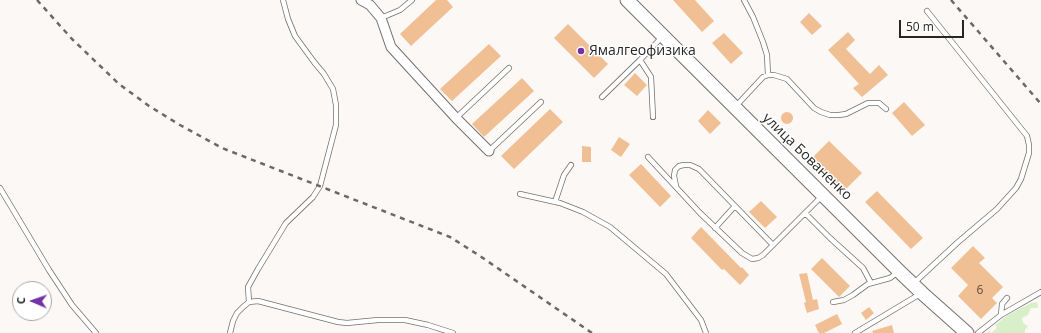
<!DOCTYPE html>
<html>
<head>
<meta charset="utf-8">
<style>
	body { margin:0 }
	#map { position:relative; width:1041px; height:333px; overflow:hidden; background:#fcf8f5; font-family:"Open Sans",sans-serif }
	canvas { display:block }
	.north { position:absolute; left:12px; top:281px; width:40px; height:40px; box-sizing:border-box; background:#fff; border:1px solid #a9a8a8; border-radius:50%; rotate:272deg; font-size:11px; font-weight:700; line-height:16px; text-align:center; color:#272625 }
	.north::after { content:''; display:block; margin:auto; width:14px; height:18px; background:#7432a6; clip-path:polygon(50% 0,100% 100%,50% 72%,0 100%) }
	.scale { position:absolute; left:899px; top:20px; width:65px; height:18px; box-sizing:border-box; border:2px solid #272625; border-top:0; padding-left:5px; font-size:12px; line-height:14px; white-space:nowrap; color:#272625; -webkit-text-stroke:3px #fff; paint-order:stroke }
</style>
</head>
<body>
<div id="map">
<canvas width="1041" height="333"></canvas>
<div class="north">С</div>
<div class="scale">50 m</div>
</div>
<script>
const c = document.querySelector('canvas').getContext('2d');
c.lineJoin = 'round';
function fillPath(path, color) {
  c.fillStyle = color;
  c.fill(path, 'evenodd');
}
function toPath(rows) {
  const path = new Path2D();
  for (const r of rows) {
    if (r.length === 3) {
      path.moveTo(r[0] + r[2], r[1]);
      path.arc(r[0], r[1], r[2], 0, 2 * Math.PI);
      continue;
    }
    path.moveTo(r[0], r[1]);
    for (let i = 2; i < r.length; i += 2) path.lineTo(r[i], r[i + 1]);
  }
  return path;
}
function strokePath(path, color, width, dash) {
  c.strokeStyle = color;
  c.lineWidth = width;
  c.lineCap = dash ? 'butt' : 'round';
  c.setLineDash(dash || []);
  c.stroke(path);
}
function drawText(font, color, halo, rows, align = 'center') {
  c.font = font + ' "Open Sans",sans-serif';
  c.lineWidth = 3;
  c.setLineDash([]);
  c.textBaseline = 'middle';
  c.strokeStyle = halo;
  c.fillStyle = color;
  for (const [text, x, y, turn = 0] of rows) {
    c.save();
    c.translate(x, y);
    c.rotate((+turn || 0) * Math.PI / 180);
    c.textAlign = isNaN(turn) ? turn : align;
    if (halo) c.strokeText(text, 0, 0);
    c.fillText(text, 0, 0);
    c.restore();
  }
}
fillPath(toPath([
	[1037,302,1038,307,1037,308,1031,308,1028,315,1022,318,1023,323,1028,326,1025,330,1025,333,987,333,989,331,991,333,997,328,995,325,1008,315,1031,303]
]), '#d9efc9');
fillPath(toPath([
	[436,0,447,0,453,7,411,46,400,34],
	[673,0,695,0,714,21,702,32],
	[809,13,822,26,812,35,800,22],
	[568,24,608,64,594,78,554,38],
	[848,32,855,40,846,49,870,74,879,65,888,75,862,97,853,88,859,84,828,50],
	[724,33,743,53,731,64,712,43],
	[489,44,501,56,452,101,440,89],
	[635,73,647,85,637,96,624,85],
	[522,78,534,91,484,137,472,124],
	[904,102,925,125,912,136,892,113],
	[550,109,563,122,514,169,501,156],
	[708,110,721,123,710,134,698,121],
	[787,118,6],
	[619,137,630,144,621,157,611,150],
	[829,141,862,173,844,191,811,159],
	[582,146,591,147,591,162,582,162],
	[641,164,671,196,660,207,629,175],
	[877,191,923,238,911,249,865,202],
	[761,201,777,217,765,228,749,212],
	[701,227,741,268,742,267,749,275,740,285,724,269,722,270,691,238],
	[973,246,985,258,979,263,1003,287,992,298,997,303,981,319,958,296,968,285,951,268],
	[822,258,850,286,839,297,811,269],
	[807,273,813,300,817,299,819,309,807,313,804,303,806,302,799,274],
	[869,307,874,313,866,320,861,313],
	[837,314,842,324,824,333,819,333,815,325],
	[892,325,894,333,873,333,872,331]
]), '#f1bf94');
const lane = toPath([
	[744,0,753,17,763,42,767,55,768,75],
	[381,18,400,10,412,0],
	[602,97,640,60],
	[736,106,763,77,768,75,774,75,787,79,814,108,821,112,830,115,839,115,846,114,868,103,879,103,886,109],
	[653,117,651,77,640,60,662,37],
	[456,118,509,68],
	[489,151,541,102],
	[648,157,700,213,742,253,752,259,758,258,763,255,822,196],
	[676,186,674,176,675,170,679,166,684,165,690,165,699,169,773,245],
	[0,188,49,270,72,305,96,333],
	[520,194,560,203,583,212,610,227,666,274,701,320,706,333],
	[555,202,564,175,571,165],
	[805,213,830,238,863,268,871,283],
	[715,228,735,206],
	[914,283,957,243,997,209,1016,188,1021,179,1029,153,1029,145,1027,136,927,11],
	[249,302,248,287,258,269,286,223,313,197,320,186,336,125,336,105,333,89,324,74,314,62,295,36,288,19,283,0],
	[833,302,844,300,853,295,868,284,890,278,898,272],
	[1001,315,1002,304,1007,298],
	[230,333,233,321,237,313,243,307,249,302,258,301,338,322,347,323,378,320,405,320,428,325,453,333],
	[855,333,920,294],
	[978,333,1001,315,1041,292]
]);
const street = toPath([
	[361,0,370,5,381,18,391,47,456,118,489,151]
]);
const secondary = toPath([
	[627,0,902,274,922,293,967,333]
]);
strokePath(lane, '#73706e', 6);
strokePath(street, '#73706e', 11);
strokePath(secondary, '#73706e', 15);
strokePath(lane, '#fff', 4.5);
strokePath(street, '#fff', 9);
strokePath(secondary, '#fff', 13);
strokePath(toPath([
	[37,0,72,39,119,84,149,106,180,125,222,148,450,237,480,256,592,333],
	[951,0,1041,104]
]), '#6a6967', 2.5, [5, 5]);
for (const [x, y, r, color] of [
	[581,51,4,"#7432a6"]
]) {
  const dot = new Path2D();
  dot.arc(x, y, r, 0, 2 * Math.PI);
  c.fillStyle = color;
  c.fill(dot);
  strokePath(dot, '#fff', 1.5);
}
drawText('12px', '#5a4c41', null, [
	["6",980,291]
]);
drawText('14px', '#272625', '#fff', [
	["Ямалгеофизика",589,51]
], 'left');
drawText('14px', '#272625', '#fff', [
	["улица Бованенко",807,157,44]
]);
</script>
</body>
</html>
